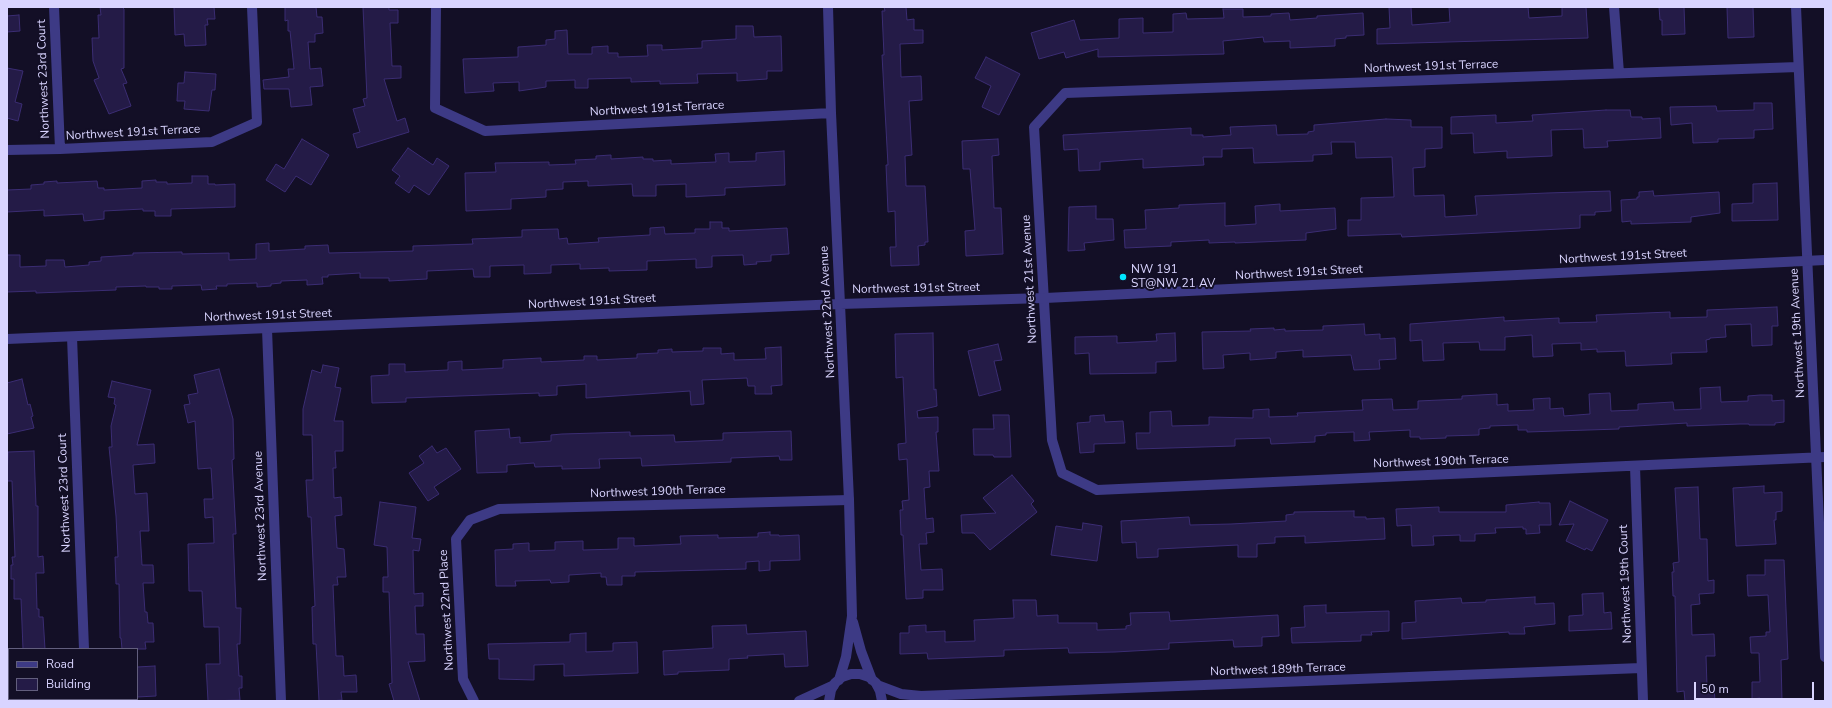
<!DOCTYPE html>
<html>
<head>
<meta charset="utf-8">
<style>
	body { margin:0 }
	#map { position:relative; width:1832px; height:708px; overflow:hidden; background:#130f26; font-family:"Nunito Sans",sans-serif }
	canvas { display:block }
	.frame { position:absolute; inset:0; border:8px solid #d9d4ff; pointer-events:none }
	.legend { position:absolute; left:8px; top:648px; width:130px; height:52px; box-sizing:border-box; background:#130f26; border:1px solid #625e7d; margin:0; padding:5px 7px; list-style:none; font-size:12px; color:#d9d4ff }
	.legend li { display:flex; align-items:center; gap:8px; height:20px }
	.legend b { width:20px; border:1px solid #625e7d }
	.scale { position:absolute; left:1694px; top:682px; width:120px; height:18px; box-sizing:border-box; border:2px solid #d9d4ff; border-top:0; padding-left:5px; font-size:12px; line-height:14px; white-space:nowrap; color:#d9d4ff; -webkit-text-stroke:3px #130f26; paint-order:stroke }
</style>
</head>
<body>
<div id="map">
<canvas width="1832" height="708"></canvas>
<div class="frame"></div>
<ul class="legend">
<li><b style="height:5px;background:#3d3a85"></b>Road</li>
<li><b style="height:11px;background:#241b47"></b>Building</li>
</ul>
<div class="scale">50 m</div>
</div>
<script>
const c = document.querySelector('canvas').getContext('2d');
c.lineJoin = 'round';
function fillPath(path, color) {
  c.fillStyle = color;
  c.fill(path, 'evenodd');
}
function toPath(rows) {
  const path = new Path2D();
  for (const r of rows) {
    path.moveTo(r[0], r[1]);
    for (let i = 2; i < r.length; i += 2) path.lineTo(r[i], r[i + 1]);
  }
  return path;
}
function strokePath(path, color, width, dash) {
  c.strokeStyle = color;
  c.lineWidth = width;
  c.lineCap = dash ? 'butt' : 'round';
  c.setLineDash(dash || []);
  c.stroke(path);
}
function drawText(font, color, halo, rows, align = 'center') {
  c.font = font + ' "Nunito Sans",sans-serif';
  c.lineWidth = 4;
  c.setLineDash([]);
  c.textBaseline = 'middle';
  c.strokeStyle = halo;
  c.fillStyle = color;
  for (const [text, x, y, turn = 0] of rows) {
    c.save();
    c.translate(x, y);
    c.rotate((+turn || 0) * Math.PI / 180);
    c.textAlign = isNaN(turn) ? turn : align;
    if (halo) c.strokeText(text, 0, 0);
    c.fillText(text, 0, 0);
    c.restore();
  }
}
const building = toPath([
	[100,7,122,7,124,9,124,68,121,69,127,83,123,84,131,106,109,114,94,80,99,78,93,61,92,38,99,38,98,15,101,15,100,7],
	[174,7,214,7,215,19,207,19,208,25,205,25,206,45,185,46,184,34,175,35,174,7],
	[285,7,316,7,317,17,322,17,323,33,315,34,315,42,308,42,310,69,321,68,323,86,310,87,312,105,291,107,289,89,264,89,263,80,289,77,288,69,294,69,290,31,288,31,288,20,285,21,285,7],
	[363,7,389,7,389,10,398,10,398,23,390,23,392,66,401,66,401,78,384,79,397,121,405,118,409,132,357,148,353,134,360,132,353,109,365,106,363,99,367,98,363,7],
	[884,7,906,7,907,20,914,19,914,30,923,30,923,43,900,44,901,77,921,76,922,100,909,101,912,155,905,156,906,186,925,186,928,242,925,242,925,245,918,246,919,265,891,266,890,247,896,247,895,211,888,212,886,165,888,165,882,55,884,55,882,11,885,11,884,7],
	[1389,7,1411,7,1412,25,1450,22,1449,7,1528,7,1529,18,1562,16,1562,7,1586,7,1588,38,1377,44,1377,29,1390,28,1389,7],
	[1659,7,1684,7,1685,34,1662,35,1662,20,1660,20,1659,7],
	[1727,7,1753,7,1754,37,1728,38,1727,7],
	[1223,9,1243,9,1243,17,1271,16,1271,14,1289,13,1290,20,1317,18,1317,16,1363,13,1364,35,1346,36,1346,38,1335,39,1335,46,1290,48,1290,41,1264,42,1263,37,1223,41,1224,54,1098,57,1098,49,1066,58,1064,52,1039,59,1031,33,1074,20,1080,40,1119,38,1119,19,1143,18,1143,33,1173,32,1173,14,1186,13,1187,19,1224,18,1223,9],
	[19,15,20,31,7,32,7,16,19,15],
	[736,26,753,26,754,37,781,36,782,71,767,71,767,79,737,81,737,73,697,74,698,83,660,84,660,81,631,82,631,78,588,79,588,88,575,88,575,80,546,81,546,87,519,91,519,82,493,83,494,91,465,93,463,59,518,57,518,47,546,45,546,40,555,39,555,31,567,30,568,54,592,54,592,47,608,46,608,53,618,53,618,57,648,56,647,45,662,45,662,50,702,48,702,41,736,39,736,26],
	[986,57,1020,74,999,115,982,107,991,86,975,78,986,57],
	[7,68,23,71,15,102,22,104,18,121,7,118,7,68],
	[185,72,216,74,215,90,212,90,209,111,184,109,185,101,177,101,178,83,184,83,185,72],
	[1754,103,1772,103,1773,129,1754,130,1754,138,1718,139,1718,142,1693,143,1692,123,1671,125,1670,107,1716,106,1717,111,1754,110,1754,103],
	[1606,110,1630,110,1631,117,1642,117,1642,119,1660,118,1661,138,1607,141,1608,147,1584,148,1583,129,1551,130,1552,156,1507,158,1507,151,1474,153,1473,133,1451,134,1451,117,1496,115,1496,123,1533,121,1532,115,1606,110],
	[1386,119,1411,120,1411,127,1442,127,1442,148,1425,149,1425,167,1413,168,1414,196,1444,195,1445,217,1477,215,1475,196,1547,193,1610,191,1611,211,1595,212,1595,215,1580,215,1580,228,1402,237,1401,234,1348,236,1348,220,1361,220,1361,198,1394,197,1392,157,1356,158,1355,142,1331,142,1332,154,1313,155,1313,161,1254,163,1253,148,1222,149,1222,157,1203,157,1204,165,1143,168,1143,159,1100,162,1100,170,1079,171,1078,149,1064,150,1063,135,1191,128,1191,135,1203,135,1203,137,1231,135,1230,127,1276,125,1277,135,1308,134,1308,132,1314,131,1314,125,1386,119],
	[302,139,329,155,311,185,296,176,285,192,266,180,276,164,284,169,302,139],
	[998,139,999,155,992,156,994,208,1001,208,1003,254,966,256,965,231,975,230,970,169,963,169,962,141,998,139],
	[408,148,433,165,437,158,449,166,429,195,414,185,409,193,395,183,400,176,392,170,408,148],
	[784,151,785,185,725,188,725,195,686,197,686,184,656,185,656,196,633,196,632,184,588,186,588,181,563,182,563,189,546,190,546,197,511,199,511,209,466,211,465,173,496,172,495,163,549,162,549,165,576,164,575,160,596,159,596,156,611,155,611,159,643,157,643,159,653,159,653,161,671,160,671,164,716,162,715,154,729,153,729,162,756,161,756,153,784,151],
	[192,176,208,176,208,184,215,184,215,185,235,184,235,207,171,209,171,216,155,216,155,211,143,211,143,209,104,211,104,219,84,221,83,214,44,216,44,210,7,212,7,190,31,189,31,185,44,184,44,182,57,181,57,183,97,181,98,188,104,188,104,190,142,188,142,181,156,180,156,182,167,182,167,184,192,183,192,176],
	[1777,183,1778,220,1732,221,1732,204,1753,203,1753,184,1777,183],
	[1653,191,1654,196,1719,192,1720,213,1691,217,1691,222,1631,224,1631,221,1622,222,1621,200,1637,199,1637,197,1639,197,1639,192,1653,191],
	[1225,203,1225,226,1256,224,1255,206,1280,204,1280,211,1335,208,1336,229,1306,233,1306,240,1235,243,1235,242,1209,243,1209,240,1171,242,1171,246,1125,248,1124,230,1146,229,1145,210,1179,208,1179,205,1225,203],
	[1096,206,1096,219,1113,219,1114,240,1084,243,1085,250,1068,251,1069,207,1096,206],
	[710,222,722,222,722,228,729,228,729,231,787,228,789,254,771,255,771,261,756,262,757,264,744,265,743,255,712,256,712,267,696,268,696,259,647,261,647,270,609,271,609,268,580,269,580,264,551,265,551,273,524,274,524,265,490,266,490,277,474,277,473,269,427,271,427,279,389,281,389,278,360,278,360,273,328,275,328,277,322,277,323,284,307,285,307,280,281,281,281,283,271,284,271,286,257,287,257,283,227,284,227,286,216,286,217,289,202,290,201,285,172,286,172,289,159,289,159,287,146,287,146,286,116,287,116,290,36,293,36,291,7,292,7,255,20,255,20,267,46,266,46,260,64,260,65,267,89,265,89,262,101,261,101,257,133,255,133,253,182,252,182,254,229,253,229,260,256,259,256,244,269,243,269,251,305,249,305,246,328,245,329,253,413,251,413,246,473,244,472,239,522,237,522,230,558,229,559,239,567,238,568,244,599,242,598,238,650,235,650,228,664,227,665,234,695,233,695,229,710,229,710,222],
	[1777,307,1778,326,1772,326,1772,345,1752,346,1751,324,1725,325,1726,337,1710,338,1710,339,1706,340,1707,352,1671,353,1672,364,1626,366,1625,351,1597,352,1597,349,1581,350,1581,343,1552,344,1553,356,1533,357,1532,335,1505,337,1505,350,1480,350,1479,342,1443,343,1444,360,1423,361,1422,340,1410,341,1410,324,1504,317,1504,321,1559,318,1559,323,1597,322,1596,315,1670,312,1670,318,1707,317,1707,310,1777,307],
	[1364,324,1365,335,1380,334,1380,339,1395,338,1396,359,1379,360,1380,369,1354,370,1351,355,1303,357,1303,350,1276,352,1276,358,1250,360,1250,353,1223,355,1224,368,1203,369,1202,332,1251,331,1250,329,1274,328,1274,330,1285,329,1285,331,1323,330,1323,326,1364,324],
	[933,333,934,390,936,389,937,406,917,411,918,418,938,417,938,432,936,432,939,471,929,471,930,487,924,488,926,519,933,518,934,532,926,533,927,544,919,544,921,570,942,569,943,590,923,590,923,598,906,599,903,535,901,535,900,510,903,510,902,501,909,500,907,459,899,460,898,444,906,443,903,377,896,378,895,334,933,333],
	[1175,333,1176,361,1156,362,1156,373,1090,374,1089,353,1075,354,1075,337,1117,336,1117,343,1157,341,1156,334,1175,333],
	[998,344,1002,360,994,361,1001,390,979,396,968,351,998,344],
	[781,347,782,385,771,386,772,394,755,394,755,386,748,386,747,378,702,380,704,404,691,405,690,391,586,398,586,384,557,386,557,395,539,396,539,393,406,398,406,402,372,403,371,376,389,375,389,364,405,364,405,372,448,370,448,362,462,361,462,370,503,368,503,360,541,358,541,362,584,360,584,356,597,356,597,360,637,358,637,354,658,353,658,350,672,349,672,352,703,351,703,348,721,348,721,354,734,353,734,360,766,359,765,348,781,347],
	[323,365,339,368,335,387,341,388,334,421,343,421,343,451,335,451,336,468,333,468,334,498,341,497,342,515,335,516,337,548,344,549,346,577,337,577,338,585,333,585,336,656,343,656,344,676,356,675,357,692,341,692,342,700,330,701,319,701,316,644,313,644,312,607,315,606,311,517,308,517,306,480,313,480,312,435,303,435,303,409,312,370,321,373,323,365],
	[219,369,233,419,234,459,232,460,236,534,233,534,236,608,241,608,240,644,237,644,239,676,242,676,242,688,239,688,240,700,208,701,206,664,220,664,219,627,204,627,202,591,189,591,188,544,214,543,213,517,205,518,204,499,213,499,211,468,198,469,195,421,188,423,184,405,190,404,188,395,198,393,194,375,219,369],
	[22,379,28,405,30,404,33,416,31,417,34,428,7,434,7,383,22,379],
	[112,381,151,390,137,445,154,444,155,463,133,465,135,494,147,493,149,531,140,531,142,565,153,565,154,583,143,583,145,612,147,612,148,623,153,623,154,642,145,642,146,649,122,649,121,638,120,638,119,584,116,584,115,557,118,557,116,516,109,447,112,447,111,426,116,405,114,404,115,398,108,397,112,381],
	[1720,387,1721,402,1748,401,1748,396,1760,395,1772,395,1772,401,1784,400,1784,422,1775,423,1775,425,1749,425,1749,424,1740,424,1687,426,1687,423,1619,427,1619,429,1527,432,1527,430,1518,430,1518,425,1490,426,1490,428,1479,429,1479,435,1446,436,1446,438,1420,439,1420,437,1410,437,1410,430,1369,432,1370,440,1354,441,1354,432,1326,433,1326,435,1315,436,1315,442,1271,444,1270,438,1235,439,1235,446,1137,449,1136,433,1150,433,1150,412,1171,411,1172,426,1209,425,1209,417,1253,418,1253,410,1269,409,1269,417,1298,416,1297,413,1363,410,1362,400,1392,399,1393,410,1418,409,1418,401,1462,399,1462,396,1497,394,1497,405,1508,404,1508,411,1534,410,1533,399,1550,398,1550,409,1563,408,1564,416,1590,414,1589,394,1610,393,1611,411,1638,410,1638,404,1673,402,1674,410,1701,409,1700,388,1720,387],
	[993,415,1009,415,1011,457,994,457,993,455,974,455,973,429,994,429,993,415],
	[1104,415,1105,422,1123,421,1125,443,1094,444,1094,452,1080,453,1077,423,1090,422,1090,416,1104,415],
	[509,429,510,438,520,437,520,443,551,441,551,435,562,434,630,432,630,436,674,435,675,442,723,440,723,433,791,431,792,460,780,460,779,456,731,458,731,462,642,466,641,458,599,459,600,468,562,469,562,466,535,467,534,463,507,465,507,472,477,473,475,431,509,429],
	[432,446,437,453,446,448,461,469,434,487,439,494,428,501,409,473,424,463,419,456,432,446],
	[34,451,36,506,38,506,38,557,43,556,44,573,36,573,37,609,39,609,39,617,43,617,45,649,23,649,21,599,14,599,14,579,11,579,11,565,13,565,12,557,15,557,12,481,7,481,8,452,34,451],
	[1012,475,1034,501,1031,504,1037,512,990,550,974,533,962,533,961,515,996,513,983,498,1012,475],
	[1764,486,1764,493,1782,492,1782,511,1776,512,1776,520,1774,520,1776,544,1736,546,1733,488,1764,486],
	[1698,487,1700,539,1707,539,1708,581,1714,580,1714,593,1699,594,1700,604,1691,605,1692,635,1714,634,1715,656,1706,656,1707,686,1714,686,1715,701,1685,701,1684,691,1677,692,1675,596,1673,596,1672,572,1674,572,1673,563,1679,562,1675,488,1698,487],
	[1570,501,1608,520,1592,551,1586,548,1585,550,1566,541,1574,524,1559,525,1570,501],
	[380,502,416,507,412,538,421,539,419,551,413,550,414,594,423,593,423,606,415,606,416,634,424,634,425,661,408,662,420,701,394,701,389,684,392,683,389,592,383,592,383,577,388,577,387,547,374,545,380,502],
	[1539,502,1539,503,1550,503,1551,525,1539,525,1540,533,1526,534,1526,529,1523,529,1523,527,1495,528,1496,533,1475,534,1475,541,1460,541,1460,535,1433,536,1434,545,1412,546,1411,525,1397,526,1396,509,1439,507,1439,512,1506,512,1506,505,1539,502],
	[1354,511,1354,517,1366,517,1366,519,1384,518,1385,539,1305,543,1305,536,1275,537,1275,543,1257,544,1257,557,1238,557,1238,545,1158,549,1158,557,1137,558,1136,542,1122,543,1121,521,1189,517,1190,525,1231,524,1286,521,1286,515,1294,514,1294,512,1354,511],
	[1083,523,1102,526,1097,561,1051,555,1056,526,1082,530,1083,523],
	[770,532,770,535,779,535,779,536,799,535,800,560,770,561,770,570,759,571,759,561,746,562,746,569,635,572,635,576,622,576,622,585,607,585,606,577,601,577,601,573,569,575,569,582,551,583,550,580,515,581,516,586,496,586,495,550,513,549,513,544,529,543,529,551,555,550,555,542,583,541,583,550,618,549,618,538,634,538,634,546,681,544,680,536,718,535,718,538,758,537,758,533,770,532],
	[1765,560,1784,560,1788,659,1781,660,1782,701,1760,701,1760,698,1752,699,1752,682,1760,682,1759,653,1751,653,1750,637,1766,636,1766,632,1770,632,1768,595,1748,596,1747,575,1765,575,1765,560],
	[1603,593,1604,613,1611,612,1612,629,1569,631,1569,616,1583,615,1582,594,1603,593],
	[1535,597,1535,604,1554,603,1555,624,1524,627,1525,634,1509,634,1509,632,1402,639,1402,623,1416,622,1415,601,1461,598,1462,603,1486,602,1486,600,1535,597],
	[1013,600,1036,600,1037,616,1058,615,1058,623,1097,623,1097,630,1126,629,1126,626,1131,625,1130,613,1169,612,1170,621,1278,615,1279,636,1262,637,1262,646,1234,647,1233,640,1169,643,1169,649,1115,652,1069,653,1068,648,1004,650,1004,656,928,659,927,653,900,654,900,633,909,633,909,626,926,625,926,632,945,631,945,642,975,641,974,620,1014,618,1013,600],
	[1326,605,1326,613,1389,611,1389,631,1371,632,1372,635,1361,635,1361,641,1292,643,1291,628,1305,627,1304,606,1326,605],
	[746,625,747,634,806,631,808,666,785,667,784,654,747,656,748,658,729,659,729,670,678,672,678,674,664,675,663,651,713,648,712,626,746,625],
	[586,633,586,652,613,651,613,643,637,642,638,673,564,676,564,664,534,665,534,680,499,679,499,659,489,659,488,644,570,642,570,634,586,633],
	[155,666,156,696,137,697,137,667,155,666]
]);
fillPath(building, '#241b47');
strokePath(building, '#3b2d73', 1);
strokePath(toPath([
	[54,7,60,149],
	[436,7,435,108,485,131,831,113],
	[828,7,831,113,840,304],
	[1614,7,1619,73],
	[1796,7,1825,657],
	[1798,67,1065,93,1034,127,1052,440,1062,473,1097,490,1825,457],
	[7,150,60,149,212,142,257,122,252,7],
	[267,329,281,701],
	[72,337,84,649],
	[1635,466,1643,701],
	[877,685,901,694,921,696,1641,668],
	[86,699,86,701],
	[474,701,463,679,456,539,470,520,499,509,849,500],
	[799,701,834,685]
]), '#3d3a85', 10);
strokePath(toPath([
	[7,339,840,304,1045,298,1825,260],
	[853,622,861,651,872,680],
	[839,680,846,657,852,616,849,500,840,304],
	[829,701,831,690,835,683,842,677,851,674,860,674,869,677,876,683,880,691,882,701]
]), '#3d3a85', 10);
for (const [x, y, r, color] of [
	[1123,277,4,"#00e5ff"]
]) {
  const dot = new Path2D();
  dot.arc(x, y, r, 0, 2 * Math.PI);
  c.fillStyle = color;
  c.fill(dot);
  strokePath(dot, '#130f26', 1.5);
}
drawText('12px', '#d9d4ff', '#130f26', [
	["Northwest 191st Terrace",1431,67,-2],
	["Northwest 23rd Court",44,79,-92],
	["Northwest 191st Terrace",657,109,-3],
	["Northwest 191st Terrace",133,133,-3],
	["Northwest 191st Street",1623,257,-3],
	["Northwest 191st Street",1299,273,-3],
	["Northwest 21st Avenue",1030,279,-93],
	["Northwest 191st Street",916,289,-1],
	["Northwest 191st Street",592,302,-3],
	["Northwest 22nd Avenue",828,312,-93],
	["Northwest 191st Street",268,316,-2],
	["Northwest 19th Avenue",1798,333,-93],
	["Northwest 190th Terrace",1441,462,-2],
	["Northwest 190th Terrace",658,492,-2],
	["Northwest 23rd Court",65,493,-92],
	["Northwest 23rd Avenue",261,516,-92],
	["Northwest 19th Court",1626,584,-92],
	["Northwest 22nd Place",447,610,-93],
	["Northwest 189th Terrace",1278,670,-2]
]);
drawText('12px', '#d9d4ff', '#130f26', [
	["NW 191",1131,270],
	["ST@NW 21 AV",1131,284]
], 'left');
</script>
</body>
</html>
